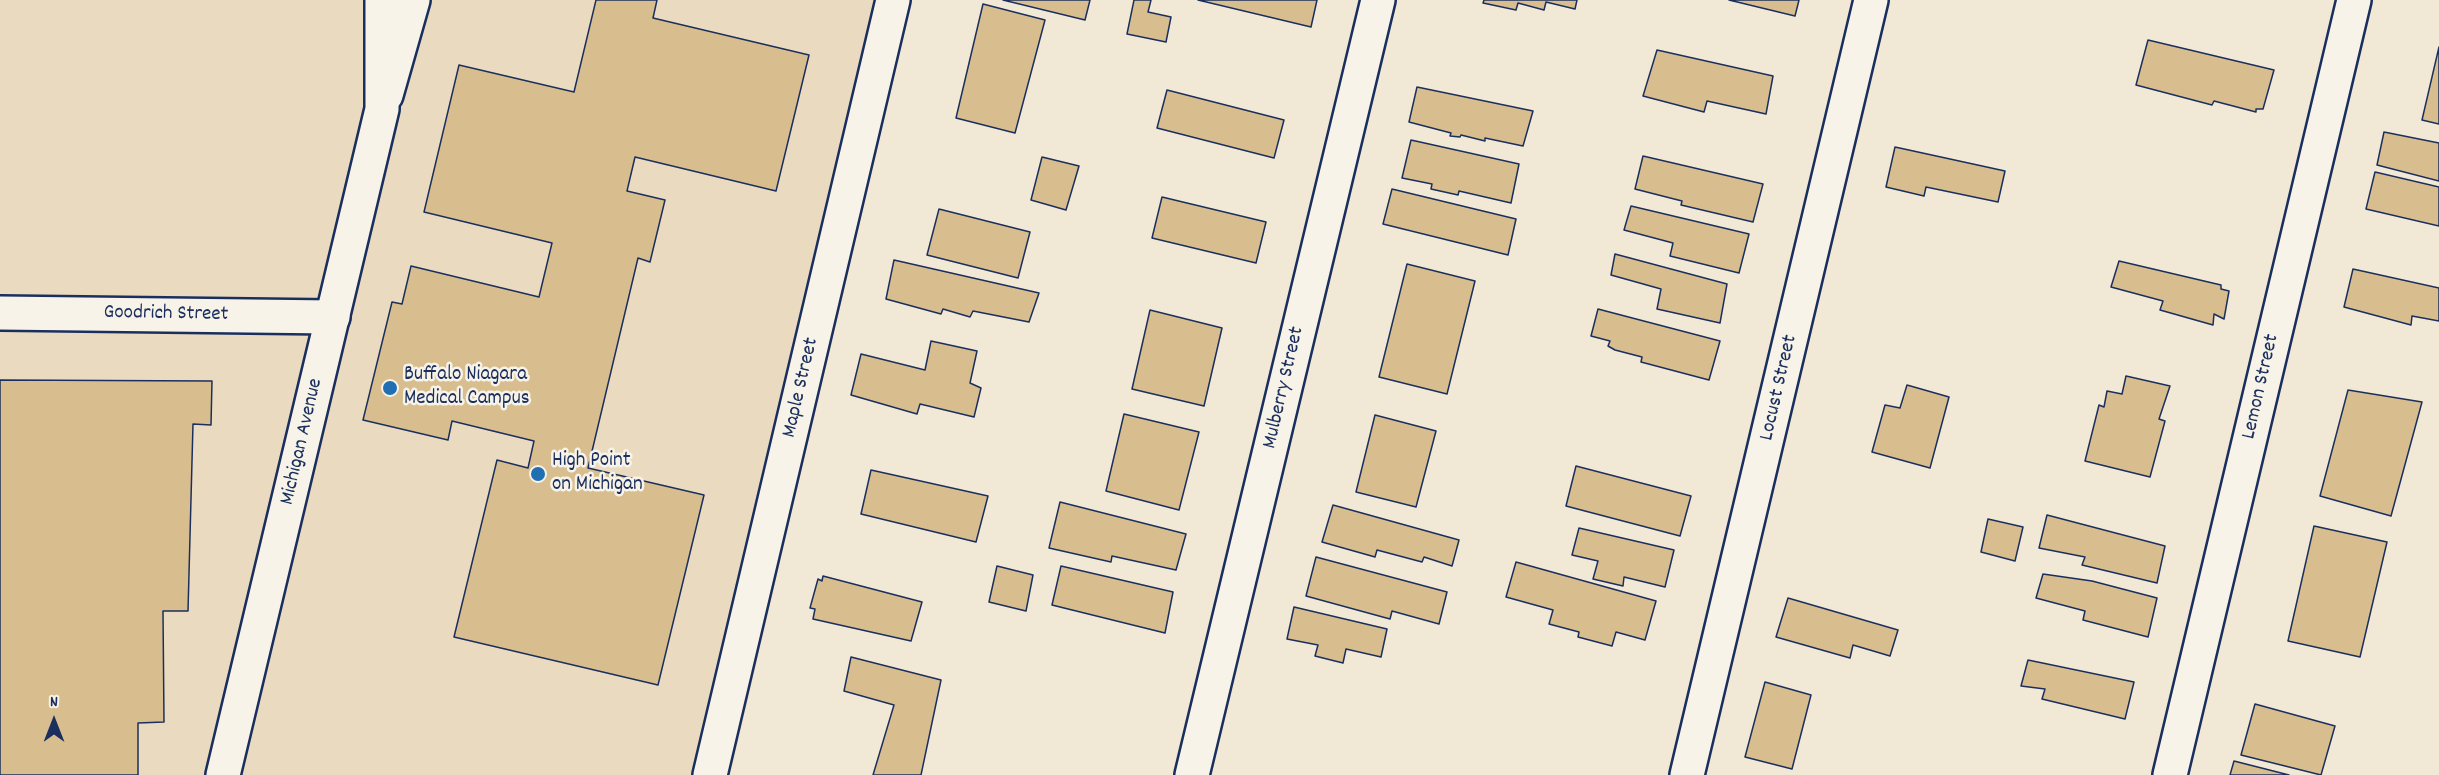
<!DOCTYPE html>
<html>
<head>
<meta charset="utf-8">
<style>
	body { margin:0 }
	#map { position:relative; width:2439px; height:775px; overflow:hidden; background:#f1e8d6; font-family:Dekko,sans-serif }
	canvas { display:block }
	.north { position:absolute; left:24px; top:691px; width:60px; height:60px; -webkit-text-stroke:4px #f7f3e8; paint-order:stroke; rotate:0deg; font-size:16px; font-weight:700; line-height:24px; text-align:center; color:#1b2f5e }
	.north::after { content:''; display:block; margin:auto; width:21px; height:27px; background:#1b2f5e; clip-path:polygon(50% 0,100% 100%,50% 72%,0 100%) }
</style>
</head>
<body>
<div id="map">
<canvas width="2439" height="775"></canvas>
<div class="north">N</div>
</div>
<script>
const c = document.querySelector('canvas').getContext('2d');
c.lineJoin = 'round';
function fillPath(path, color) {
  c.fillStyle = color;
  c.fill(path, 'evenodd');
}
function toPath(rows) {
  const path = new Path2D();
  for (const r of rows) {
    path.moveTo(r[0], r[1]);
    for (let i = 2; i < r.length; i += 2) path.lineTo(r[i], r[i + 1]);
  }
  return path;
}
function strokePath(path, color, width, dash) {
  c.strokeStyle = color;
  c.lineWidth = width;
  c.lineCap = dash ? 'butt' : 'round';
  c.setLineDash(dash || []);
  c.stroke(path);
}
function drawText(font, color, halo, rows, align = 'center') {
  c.font = font + ' Dekko,sans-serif';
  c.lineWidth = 5;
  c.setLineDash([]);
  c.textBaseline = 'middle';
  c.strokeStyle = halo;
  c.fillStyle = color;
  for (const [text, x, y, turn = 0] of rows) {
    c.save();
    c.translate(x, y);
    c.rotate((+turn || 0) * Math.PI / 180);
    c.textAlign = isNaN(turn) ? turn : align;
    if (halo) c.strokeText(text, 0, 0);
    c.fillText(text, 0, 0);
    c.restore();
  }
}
fillPath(toPath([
	[0,0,912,0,730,775,0,775]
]), '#eadbc0');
const building = toPath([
	[596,0,657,0,653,18,809,55,776,191,635,157,627,191,665,200,650,262,638,258,588,468,704,495,658,685,454,637,497,460,528,468,534,441,452,421,448,440,363,420,392,302,402,304,411,266,539,297,552,243,424,212,459,65,574,92,596,0],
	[1003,0,1090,0,1085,20,1003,0],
	[1134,0,1151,0,1148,12,1171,17,1166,42,1127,34,1134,0],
	[1198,0,1317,0,1311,27,1198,0],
	[1484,0,1577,0,1575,9,1546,2,1544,10,1518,3,1516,10,1483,3,1484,0],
	[1729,0,1799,0,1795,16,1729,0],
	[983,4,1045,20,1015,133,956,118,983,4],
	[2148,40,2274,70,2263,109,2256,109,2256,112,2214,101,2212,105,2136,85,2148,40],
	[2439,47,2439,124,2422,120,2439,47],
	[1657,50,1773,76,1766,114,1707,101,1704,112,1643,96,1657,50],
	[1417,87,1533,111,1523,146,1485,138,1485,141,1461,135,1460,137,1450,136,1451,133,1409,122,1417,87],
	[1167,90,1284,120,1274,158,1157,128,1167,90],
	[2384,132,2439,143,2439,181,2377,165,2384,132],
	[1411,140,1519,164,1511,203,1459,191,1458,195,1431,189,1432,184,1402,178,1411,140],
	[1895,147,2005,171,1998,202,1926,187,1924,196,1886,187,1895,147],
	[1643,156,1763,184,1753,222,1681,205,1682,201,1635,189,1643,156],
	[1042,157,1079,166,1066,210,1031,200,1042,157],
	[2375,172,2439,187,2439,226,2366,209,2375,172],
	[1392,189,1516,219,1508,255,1383,224,1392,189],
	[1162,197,1266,222,1256,263,1152,238,1162,197],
	[1631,206,1749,234,1739,273,1670,256,1673,243,1624,230,1631,206],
	[939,209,1030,232,1018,278,927,255,939,209],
	[1615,254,1727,284,1720,323,1657,309,1661,289,1611,275,1615,254],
	[894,260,1039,293,1029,322,973,311,970,317,943,309,941,314,886,299,894,260],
	[2119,261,2221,285,2221,289,2229,291,2224,319,2214,314,2213,325,2160,310,2163,301,2111,287,2119,261],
	[1407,264,1475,281,1447,394,1379,377,1407,264],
	[2353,269,2439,288,2439,321,2412,316,2411,325,2344,307,2353,269],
	[1598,309,1720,341,1709,380,1641,362,1642,357,1615,350,1608,346,1610,341,1591,336,1598,309],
	[1150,310,1222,328,1204,406,1132,389,1150,310],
	[931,341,977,351,970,383,981,388,974,417,920,404,917,414,851,395,861,354,925,370,931,341],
	[2126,376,2170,386,2159,419,2165,421,2150,477,2085,461,2099,405,2104,407,2107,391,2122,394,2126,376],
	[0,380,212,381,211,425,193,424,188,611,163,611,164,722,138,723,138,775,0,775,0,380],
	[1907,385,1949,397,1930,468,1872,452,1885,405,1900,408,1907,385],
	[2348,390,2422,402,2391,516,2320,496,2348,390],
	[1124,414,1199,432,1179,510,1106,491,1124,414],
	[1375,415,1436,431,1416,507,1356,492,1375,415],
	[1576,466,1691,496,1680,536,1566,506,1576,466],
	[871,470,988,496,976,542,861,514,871,470],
	[1060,502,1186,534,1176,570,1112,556,1111,562,1049,548,1060,502],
	[1333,505,1459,540,1452,566,1424,557,1422,562,1377,550,1375,557,1322,542,1333,505],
	[2047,515,2165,546,2157,583,2082,565,2085,557,2039,548,2047,515],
	[1988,519,2023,527,2015,561,1981,552,1988,519],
	[2314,526,2387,542,2360,657,2288,641,2314,526],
	[1579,528,1674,550,1665,587,1624,577,1623,586,1593,579,1598,561,1572,555,1579,528],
	[1316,557,1447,592,1439,624,1392,611,1390,619,1306,596,1316,557],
	[1516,562,1656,601,1645,640,1616,632,1612,646,1578,637,1579,632,1549,624,1553,610,1506,597,1516,562],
	[997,566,1033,575,1026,611,989,602,997,566],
	[1061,566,1173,592,1165,633,1052,605,1061,566],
	[2043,574,2092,581,2157,598,2148,637,2083,620,2085,611,2036,598,2043,574],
	[823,576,922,602,911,641,813,619,815,609,810,608,818,579,822,581,823,576],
	[1788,598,1898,630,1890,656,1853,645,1850,658,1776,637,1788,598],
	[1294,607,1387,629,1381,657,1346,649,1343,663,1315,656,1318,645,1287,639,1294,607],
	[851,657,941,680,921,775,873,775,894,705,844,691,851,657],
	[2028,660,2134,682,2125,719,2042,699,2045,689,2021,686,2028,660],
	[1765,682,1811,695,1792,769,1745,757,1765,682],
	[2255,704,2335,726,2321,775,2241,755,2255,704],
	[2234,761,2289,775,2230,775,2234,761]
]);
fillPath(building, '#d8be8e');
strokePath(building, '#1b2f5e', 1.5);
const minor = toPath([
	[386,95,413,0],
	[0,313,333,317],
	[710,775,893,0],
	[1192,775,1378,0],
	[1687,775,1871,0],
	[2170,775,2354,0]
]);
const tertiary = toPath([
	[223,775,382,109,382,0]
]);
strokePath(minor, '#1b2f5e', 38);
strokePath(tertiary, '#1b2f5e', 38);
strokePath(minor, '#f7f3e8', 33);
strokePath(tertiary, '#f7f3e8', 33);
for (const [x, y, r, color] of [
	[390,388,8,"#1f6fb2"],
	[538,474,8,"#1f6fb2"]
]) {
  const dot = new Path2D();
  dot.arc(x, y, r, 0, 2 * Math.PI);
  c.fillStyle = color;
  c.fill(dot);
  strokePath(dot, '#f7f3e8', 2);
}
drawText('21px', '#1b2f5e', '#f7f3e8', [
	["Goodrich Street",166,315,1],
	["Lemon Street",2262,387,-77],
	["Maple Street",802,388,-77],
	["Mulberry Street",1285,388,-77],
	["Locust Street",1780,388,-77],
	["Michigan Avenue",303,442,-77]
]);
drawText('21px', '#1b2f5e', '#f7f3e8', [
	["Buffalo Niagara",404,376],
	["Medical Campus",404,400],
	["High Point",552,462],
	["on Michigan",552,486]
], 'left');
</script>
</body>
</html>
